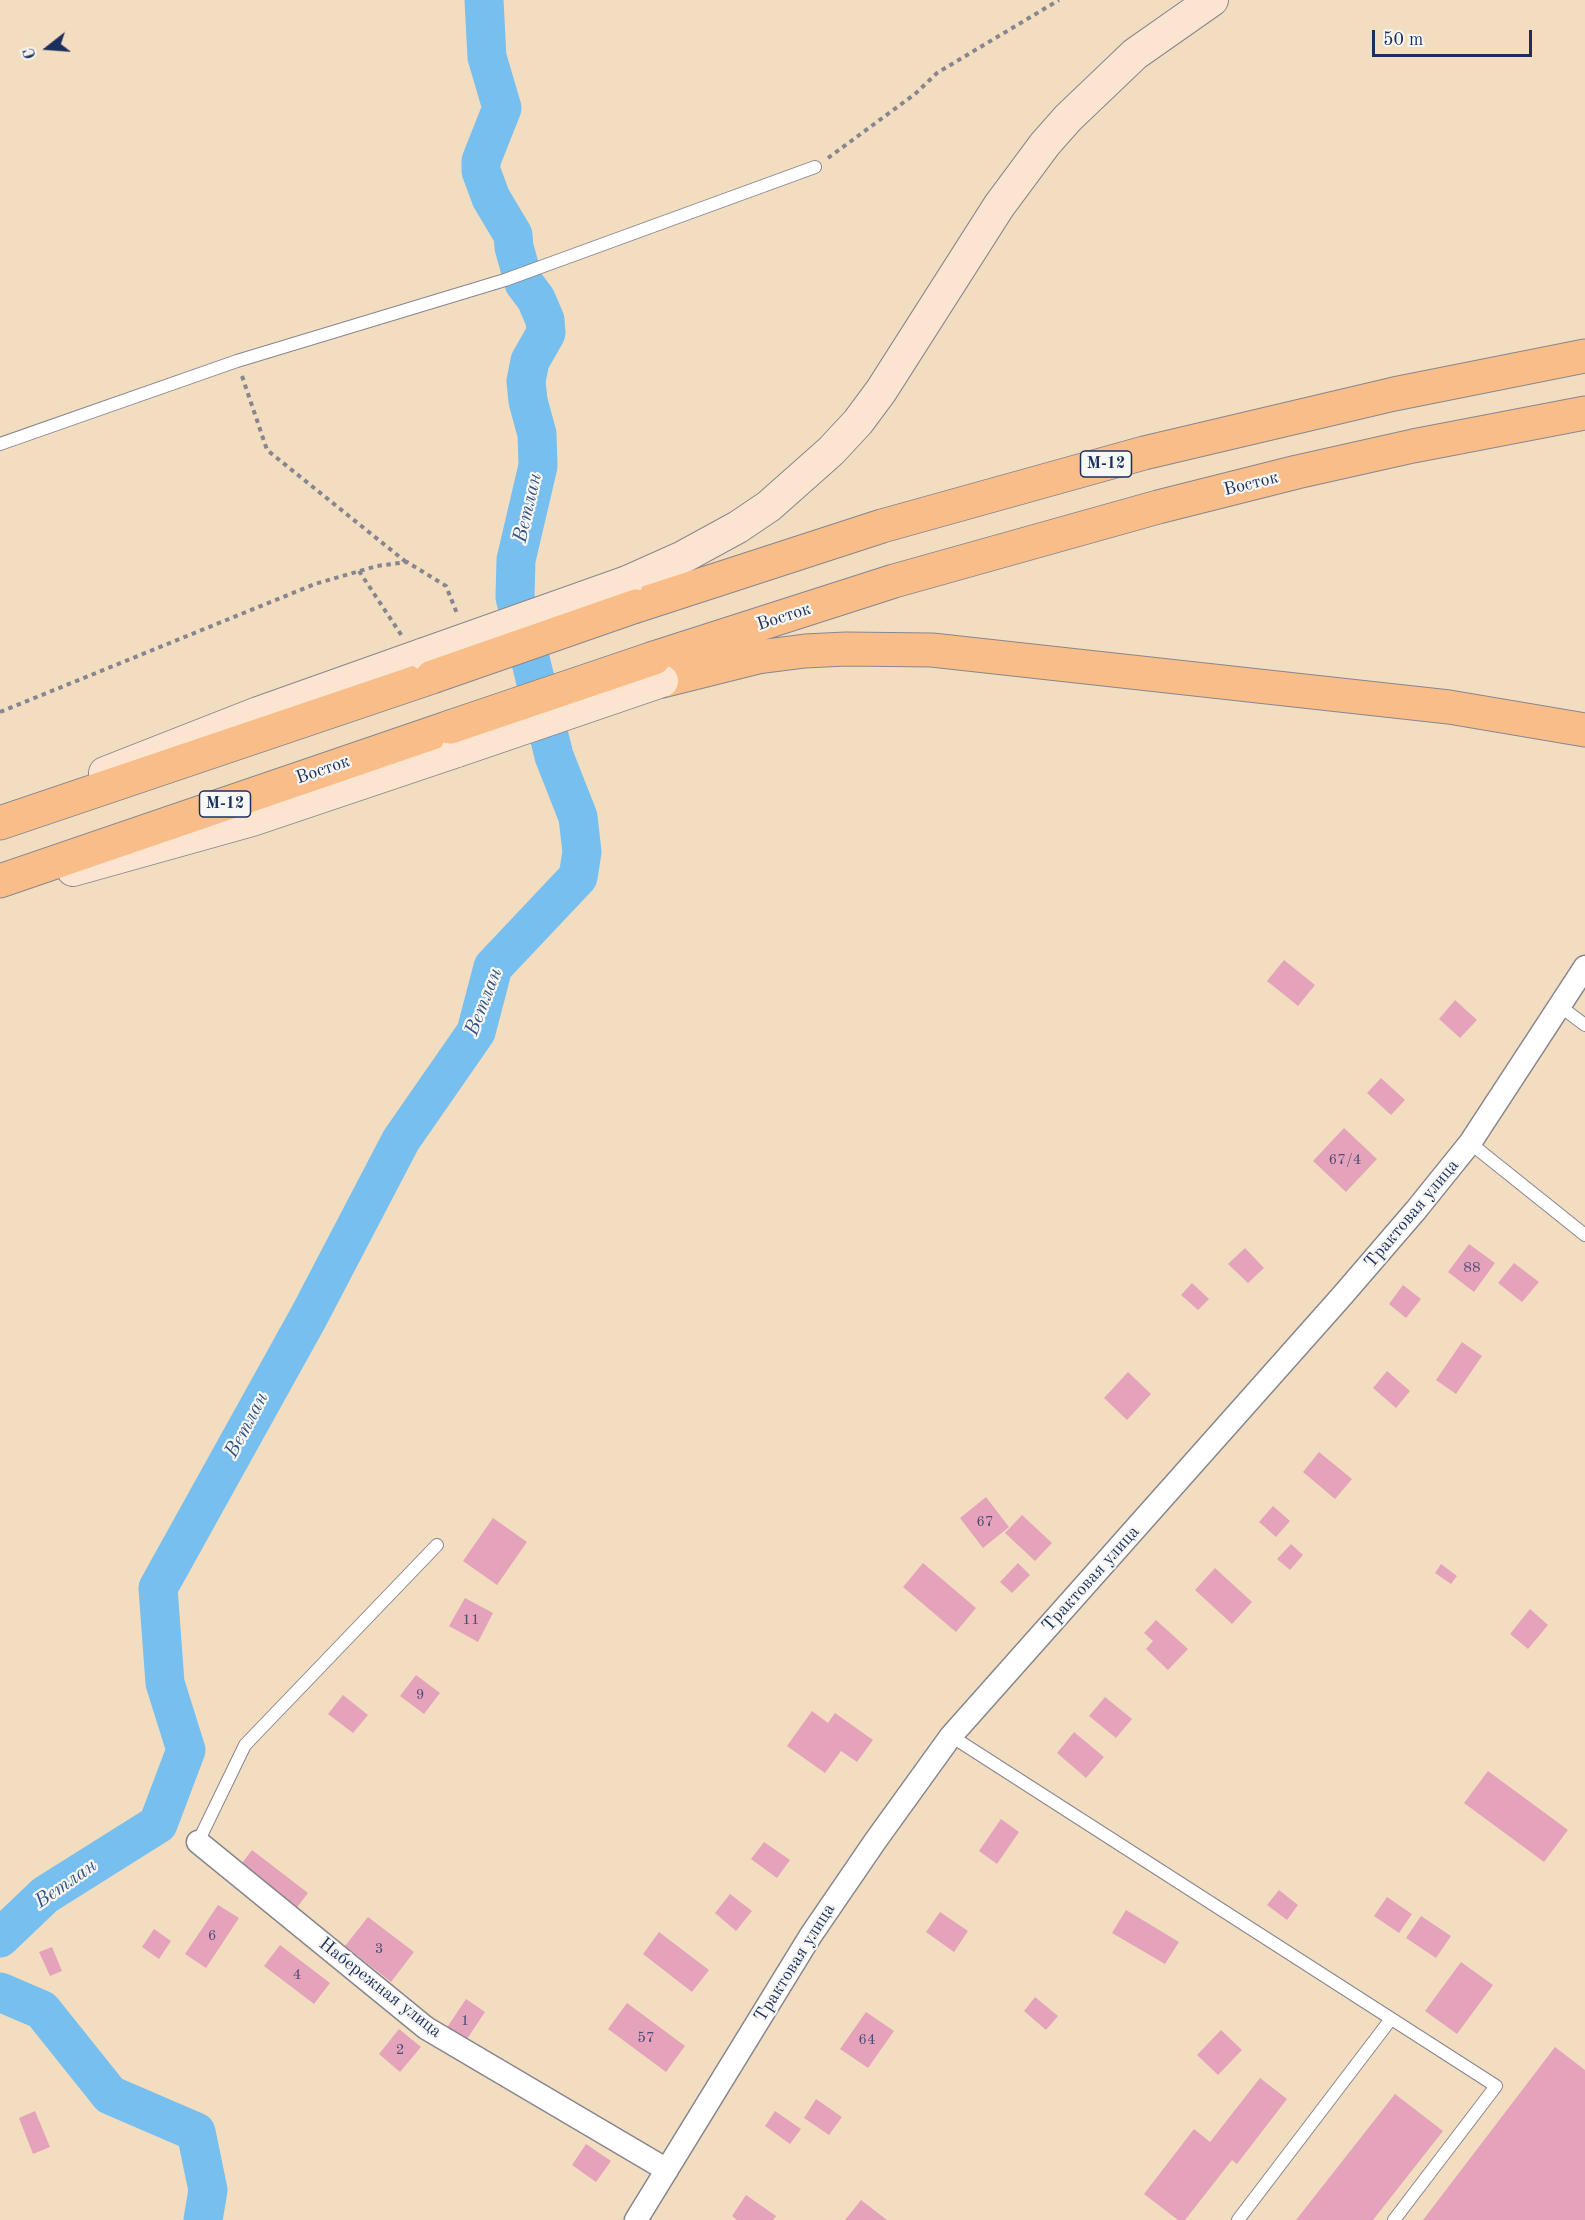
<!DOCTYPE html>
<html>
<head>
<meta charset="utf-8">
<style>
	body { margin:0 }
	#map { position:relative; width:1585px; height:2220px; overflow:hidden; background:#f3ddc0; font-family:"Old Standard TT",serif }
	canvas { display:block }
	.north { position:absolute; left:18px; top:18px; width:60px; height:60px; -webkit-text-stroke:4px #f6f6f2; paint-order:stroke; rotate:253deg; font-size:16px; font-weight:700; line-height:24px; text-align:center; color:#1b2f5e }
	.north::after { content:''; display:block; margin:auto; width:21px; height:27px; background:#1b2f5e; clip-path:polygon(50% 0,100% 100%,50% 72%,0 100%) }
	.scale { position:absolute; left:1372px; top:30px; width:160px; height:27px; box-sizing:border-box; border:3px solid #1b2f5e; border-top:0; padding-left:8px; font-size:18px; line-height:21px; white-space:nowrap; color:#1b2f5e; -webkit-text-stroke:4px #f6f6f2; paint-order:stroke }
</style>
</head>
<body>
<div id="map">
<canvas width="1585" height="2220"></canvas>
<div class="north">С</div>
<div class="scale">50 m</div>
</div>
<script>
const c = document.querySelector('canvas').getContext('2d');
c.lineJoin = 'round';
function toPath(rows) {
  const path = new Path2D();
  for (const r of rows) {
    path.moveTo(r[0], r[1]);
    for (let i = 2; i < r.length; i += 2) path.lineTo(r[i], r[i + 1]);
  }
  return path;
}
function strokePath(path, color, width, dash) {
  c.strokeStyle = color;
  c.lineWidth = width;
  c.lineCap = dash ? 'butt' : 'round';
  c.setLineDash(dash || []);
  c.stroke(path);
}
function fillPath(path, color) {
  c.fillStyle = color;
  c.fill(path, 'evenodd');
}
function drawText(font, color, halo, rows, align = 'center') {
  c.font = font + ' "Old Standard TT",serif';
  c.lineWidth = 4.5;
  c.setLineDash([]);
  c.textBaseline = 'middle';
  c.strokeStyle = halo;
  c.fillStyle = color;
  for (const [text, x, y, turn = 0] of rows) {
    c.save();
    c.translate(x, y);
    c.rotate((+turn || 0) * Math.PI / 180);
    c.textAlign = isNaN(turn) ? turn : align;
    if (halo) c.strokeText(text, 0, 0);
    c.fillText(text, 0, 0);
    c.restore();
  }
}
strokePath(toPath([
	[0,1938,45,1895,158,1824,186,1750,165,1683,158,1588,309,1316,401,1140,476,1032,493,967,578,877,582,852,578,817,554,756,515,597,516,560,538,466,537,434,528,401,526,381,530,361,546,333,545,320,536,299,524,283,514,247,513,235,491,198,481,171,481,161,502,108,487,57,484,0],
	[0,1992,42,2010,110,2095,196,2132,208,2190,203,2220]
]), '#76bfef', 39);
fillPath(toPath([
	[1284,960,1315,985,1298,1006,1267,981],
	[1455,1000,1477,1020,1460,1038,1439,1019],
	[1381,1078,1405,1100,1391,1115,1367,1093],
	[1344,1128,1377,1159,1346,1192,1313,1161],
	[1469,1244,1495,1263,1474,1292,1448,1272],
	[1245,1248,1264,1268,1248,1283,1228,1264],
	[1514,1263,1539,1282,1522,1302,1498,1283],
	[1192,1283,1209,1299,1198,1310,1181,1295],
	[1403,1285,1421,1299,1406,1318,1389,1304],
	[1462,1342,1482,1356,1456,1394,1436,1380],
	[1387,1371,1410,1391,1396,1408,1373,1388],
	[1128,1372,1151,1394,1127,1420,1104,1398],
	[1319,1452,1352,1479,1335,1499,1303,1472],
	[986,1497,1009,1527,983,1548,960,1518],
	[1273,1506,1290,1521,1276,1537,1259,1522],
	[1022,1515,1052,1543,1035,1561,1005,1533],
	[493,1518,527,1542,497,1585,463,1561],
	[1291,1544,1303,1555,1290,1570,1277,1559],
	[923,1563,976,1608,956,1632,903,1587],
	[1018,1563,1030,1575,1012,1593,1000,1582],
	[1441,1564,1457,1576,1451,1584,1435,1573],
	[1215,1568,1252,1602,1232,1624,1195,1590],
	[465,1598,493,1613,478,1642,449,1626],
	[1530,1609,1548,1625,1528,1649,1510,1634],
	[1156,1620,1188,1649,1168,1670,1146,1649,1153,1641,1144,1633],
	[416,1675,440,1693,424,1714,400,1696],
	[343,1695,368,1715,353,1733,328,1714],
	[1105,1697,1132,1719,1116,1738,1089,1716],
	[812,1711,828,1723,835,1713,873,1740,857,1762,841,1751,825,1773,787,1746],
	[1074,1732,1104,1757,1086,1778,1057,1753],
	[1488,1771,1568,1830,1544,1862,1464,1803],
	[1001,1819,1019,1832,997,1864,979,1851],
	[764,1842,790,1860,777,1878,751,1859],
	[252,1850,308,1893,295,1910,239,1867],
	[1279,1890,1298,1905,1287,1920,1267,1905],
	[730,1894,752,1911,736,1931,715,1913],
	[1387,1897,1412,1914,1399,1933,1374,1916],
	[218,1905,239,1918,206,1968,185,1954],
	[1126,1910,1179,1942,1165,1964,1112,1933],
	[940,1912,968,1931,954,1952,926,1932],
	[1421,1916,1451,1936,1436,1958,1406,1938],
	[368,1917,414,1952,391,1982,345,1946],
	[154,1929,171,1941,159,1959,142,1947],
	[659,1932,709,1970,692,1992,643,1954],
	[280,1945,330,1983,314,2004,264,1966],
	[52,1947,62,1971,50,1976,39,1952],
	[1461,1962,1493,1985,1457,2034,1425,2011],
	[1035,1997,1058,2016,1046,2030,1024,2011],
	[466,1999,485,2012,465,2042,446,2029],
	[627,2003,685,2046,666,2072,608,2029],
	[866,2012,894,2031,868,2068,840,2049],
	[399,2029,421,2047,400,2072,379,2054],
	[1221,2030,1242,2050,1218,2075,1197,2055],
	[1555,2047,1585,2070,1585,2220,1423,2220],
	[1260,2078,1287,2099,1237,2164,1232,2160,1185,2220,1178,2220,1144,2194,1194,2129,1210,2142],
	[1395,2094,1443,2131,1373,2220,1296,2220],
	[816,2099,842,2117,829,2135,804,2118],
	[35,2111,50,2147,33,2154,19,2118],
	[775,2111,801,2129,790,2144,765,2126],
	[586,2144,611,2161,596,2182,572,2165],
	[746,2195,776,2216,773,2220,737,2220,732,2216],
	[861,2200,887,2220,845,2220]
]), '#e4a3bb');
const lane = toPath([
	[0,444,237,361,505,280,815,167],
	[1561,1007,1585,1025],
	[1470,1143,1585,1235],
	[951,1736,1496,2086,1394,2220],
	[198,1842,245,1745,437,1545],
	[1238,2220,1391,2019]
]);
const street = toPath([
	[198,1842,426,2028,667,2170],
	[636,2220,811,1935,876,1840,951,1736,1342,1296,1416,1210,1470,1143,1585,967]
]);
const secondary = toPath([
	[627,582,683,557,738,527,769,506,831,451,858,422,881,391,999,206,1045,144,1068,118,1135,54,1212,0],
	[105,773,258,713,424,654],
	[73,870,252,820,457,751]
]);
const highway = toPath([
	[636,606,882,526,1144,453,1394,394,1585,356],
	[654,658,894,581,1158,507,1297,472,1413,446,1585,413],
	[662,681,758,657,805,651,846,649,932,650,1449,707,1585,730],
	[0,823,432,677],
	[0,881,450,727]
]);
strokePath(lane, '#87868f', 14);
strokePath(street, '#87868f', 25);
strokePath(secondary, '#87868f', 34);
strokePath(highway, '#87868f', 35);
strokePath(toPath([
	[828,158,915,94,937,73,1059,0],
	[242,376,267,450,406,562],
	[359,571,402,636],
	[0,712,315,584,377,566,407,562,446,586,458,616]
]), '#87868f', 4, [4.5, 4.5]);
strokePath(lane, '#fff', 12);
strokePath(street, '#fff', 22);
strokePath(secondary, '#fce5d0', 32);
strokePath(highway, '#f8bd89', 33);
const secondaryBridge = toPath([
	[424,654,627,582],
	[457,751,662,681]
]);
const highwayBridge = toPath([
	[432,677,636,606],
	[450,727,654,658]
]);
strokePath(secondaryBridge, '#87868f', 34, []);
strokePath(highwayBridge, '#87868f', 35, []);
strokePath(secondaryBridge, '#fce5d0', 32);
strokePath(highwayBridge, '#f8bd89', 33);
drawText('15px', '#4d4c75', null, [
	["67/4",1345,1160],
	["88",1472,1268],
	["67",985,1522],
	["11",471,1620],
	["9",420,1695],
	["6",212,1936],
	["3",379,1949],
	["4",297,1975],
	["1",465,2021],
	["57",646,2038],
	["64",867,2040],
	["2",400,2050]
]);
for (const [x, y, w] of [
	[1106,464,51],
	[225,804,51]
]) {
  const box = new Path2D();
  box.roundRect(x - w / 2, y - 13, w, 26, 4.5);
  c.fillStyle = '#f6f6f2';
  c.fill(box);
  strokePath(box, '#1b2f5e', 1.5);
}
drawText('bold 16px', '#1b2f5e', null, [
	["М-12",1106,464],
	["М-12",225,804]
]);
drawText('18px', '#1b2f5e', '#f6f6f2', [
	["Восток",1251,484,-14],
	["Восток",784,617,-18],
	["Восток",323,770,-19],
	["Трактовая улица",1412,1214,-50],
	["Трактовая улица",1091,1579,-48],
	["Трактовая улица",795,1963,-58],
	["Набережная улица",380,1988,38]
]);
drawText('italic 20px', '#325382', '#f6f6f2', [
	["Ветлан",528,508,-77],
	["Ветлан",484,1002,-69],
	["Ветлан",247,1425,-62],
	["Ветлан",66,1884,-35]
]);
</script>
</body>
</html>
